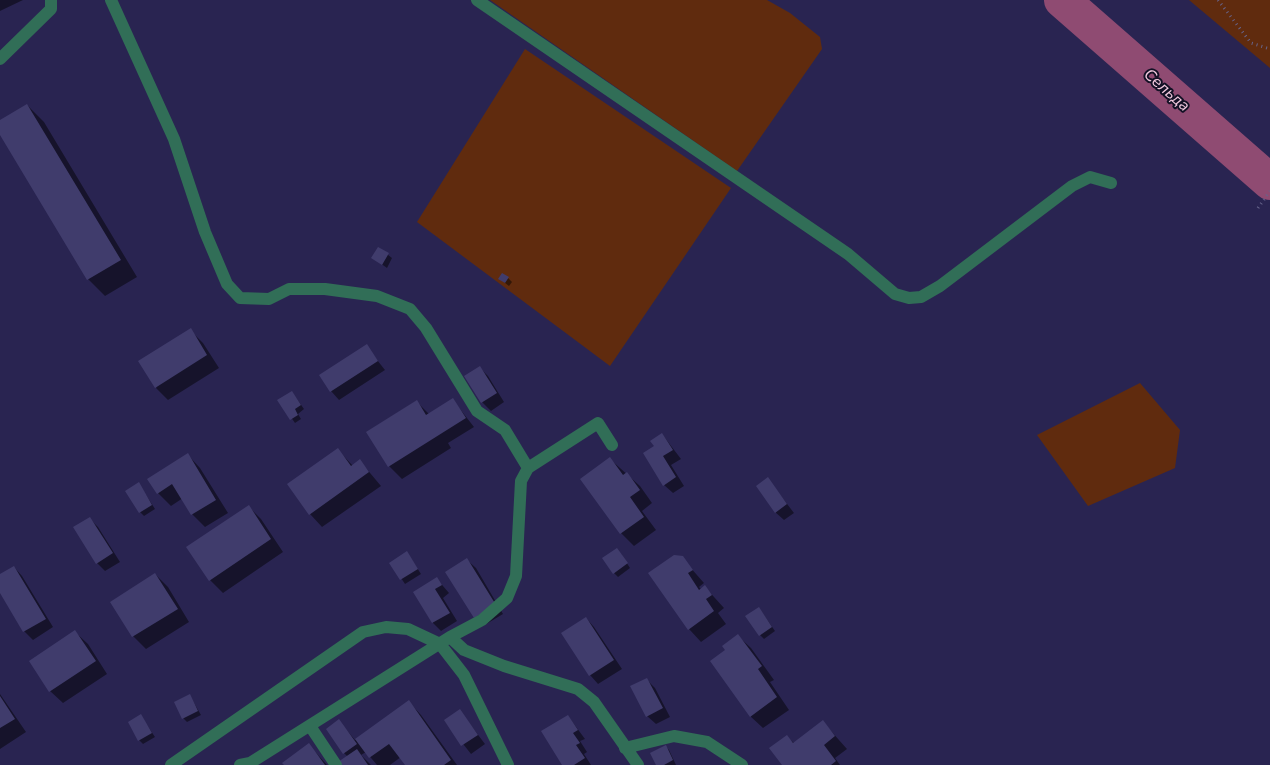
<!DOCTYPE html>
<html>
<head>
<meta charset="utf-8">
<style>
	body { margin:0 }
	canvas { display:block; background:#292451 }
</style>
</head>
<body>
<canvas width="1270" height="765"></canvas>
<script>
const c = document.querySelector('canvas').getContext('2d');
c.lineJoin = 'round';
function fillPath(path, color) {
  c.fillStyle = color;
  c.fill(path, 'evenodd');
}
function toPath(rows) {
  const path = new Path2D();
  for (const r of rows) {
    path.moveTo(r[0], r[1]);
    for (let i = 2; i < r.length; i += 2) path.lineTo(r[i], r[i + 1]);
  }
  return path;
}
function strokePath(path, color, width, dash) {
  c.strokeStyle = color;
  c.lineWidth = width;
  c.lineCap = dash ? 'butt' : 'round';
  c.setLineDash(dash || []);
  c.stroke(path);
}
function drawText(font, color, halo, rows, align = 'center') {
  c.font = font + ' "Nunito Sans",sans-serif';
  c.lineWidth = 4;
  c.setLineDash([]);
  c.textBaseline = 'middle';
  c.strokeStyle = halo;
  c.fillStyle = color;
  for (const [text, x, y, turn = 0] of rows) {
    c.save();
    c.translate(x, y);
    c.rotate((+turn || 0) * Math.PI / 180);
    c.textAlign = isNaN(turn) ? turn : align;
    if (halo) c.strokeText(text, 0, 0);
    c.fillText(text, 0, 0);
    c.restore();
  }
}
fillPath(toPath([
	[490,0,767,0,790,13,820,37,822,49,737,171],
	[1189,0,1270,0,1270,68],
	[525,49,731,188,610,366,417,222],
	[1140,383,1180,430,1175,468,1088,506,1037,435]
]), '#602b0e');
fillPath(toPath([
	[0,0,23,0,0,11],
	[27,105,44,122,137,277,105,296,88,279,0,132,0,122],
	[379,248,392,258,387,268,373,258],
	[508,278,512,282,509,286,500,279],
	[190,330,203,343,219,368,168,400,156,388],
	[366,346,385,370,339,400,331,391],
	[480,368,488,376,504,402,491,411,482,402],
	[292,392,304,409,298,414,301,419,295,423,279,400],
	[453,400,474,427,448,443,451,448,402,479,389,466,368,432,416,401,430,415],
	[662,434,681,459,671,465,684,486,673,493,664,485,655,447],
	[338,450,353,466,360,461,381,486,322,527,310,514],
	[188,455,200,468,228,513,205,527,192,514,183,498,171,506,158,493],
	[610,459,640,486,652,503,642,511,656,530,634,546,621,533],
	[768,479,794,513,784,520,775,512],
	[139,484,155,509,144,516,140,512],
	[249,507,261,519,283,552,223,593,210,580],
	[89,518,98,527,120,562,105,571,97,563],
	[621,554,630,568,618,577,614,573],
	[410,557,421,574,405,584,391,563],
	[682,558,704,583,699,587,702,590,705,587,724,608,718,613,726,624,701,642,689,629],
	[467,560,476,568,503,614,483,626],
	[14,567,22,576,53,627,33,640,24,631,0,590,0,575],
	[155,574,168,587,189,622,146,649,133,636,111,602],
	[437,579,449,593,443,598,457,621,441,631,433,623,415,592],
	[759,608,775,631,764,639,760,635],
	[586,618,594,627,622,669,598,684,590,675,563,633],
	[75,632,88,644,107,674,63,703,50,691],
	[738,636,751,648,774,680,770,682,789,710,763,728,750,716,727,651],
	[646,679,655,688,670,717,656,724,647,716],
	[0,694,26,732,0,749],
	[190,696,201,715,187,722,183,718],
	[409,702,421,715,457,765,406,765,401,757,390,765,377,765,366,752,361,755,371,765,342,765,348,757,344,753,339,721,355,740],
	[460,711,485,744,471,754,445,721],
	[141,716,155,737,143,744,139,740],
	[568,716,585,739,580,741,587,752,584,754,591,765,563,765],
	[823,722,847,749,835,758,840,765,783,765,787,737,794,743],
	[309,745,327,765,286,765],
	[665,746,669,750,676,765,657,765]
]), '#0007');
strokePath(toPath([
	[1062,0,1270,182]
]), '#8f4b72', 36);
fillPath(toPath([
	[27,104,121,260,87,280,0,135,0,120],
	[378,247,389,253,382,265,371,258],
	[502,273,509,277,505,283,498,279],
	[191,328,207,355,155,388,138,361],
	[367,344,378,361,330,392,319,375],
	[480,366,497,393,481,403,464,376],
	[292,391,301,405,295,409,298,415,290,420,277,400],
	[453,398,466,418,388,467,366,432,417,400,426,415],
	[662,433,673,450,663,456,676,477,663,486,643,453,654,446,650,441],
	[338,448,351,466,360,459,369,472,309,515,287,484],
	[188,453,216,500,191,515,172,484,157,494,147,479],
	[610,457,623,475,627,472,640,490,630,497,644,517,620,534,580,479],
	[768,477,787,504,775,513,756,486],
	[139,482,152,505,139,513,125,491],
	[249,505,271,539,209,581,186,547],
	[90,517,113,553,96,564,73,527],
	[617,548,628,563,613,574,602,558],
	[407,551,418,569,400,580,389,563],
	[674,555,683,556,693,570,688,573,699,590,705,585,712,595,706,599,714,611,688,630,648,573],
	[467,558,496,605,474,618,445,572],
	[14,566,46,619,23,632,0,593,0,574],
	[155,573,178,609,132,637,110,602],
	[437,577,442,585,435,589,450,613,432,623,413,592],
	[759,607,772,627,759,636,745,616],
	[586,617,614,660,589,676,561,633],
	[75,630,96,661,49,692,29,661],
	[738,634,762,666,758,669,777,697,750,717,710,661,725,650,722,646],
	[647,678,663,708,646,717,630,686],
	[190,694,198,711,182,719,174,702],
	[0,696,15,719,0,728],
	[409,700,451,760,444,765,405,765,389,744,369,758,355,739],
	[460,709,478,735,461,746,444,720],
	[141,714,152,733,138,741,128,722],
	[568,715,578,730,573,733,580,743,576,745,585,758,574,765,562,765,541,731],
	[339,719,357,744,343,754,326,729],
	[823,720,835,736,824,745,836,761,831,765,782,765,769,748,787,735,793,743],
	[309,743,325,765,284,765,282,763],
	[666,745,673,760,664,765,656,765,650,753],
	[357,749,368,765,341,765,338,762]
]), '#403c6c');
strokePath(toPath([
	[1218,0,1251,43,1270,49],
	[1258,208,1270,191]
]), '#67648b', 3, [1, 4]);
strokePath(toPath([
	[111,0,174,139,205,232,227,284,240,298,269,299,289,289,325,289,377,296,410,309,426,328,477,411,505,430,528,468],
	[477,0,848,254,895,294,909,298,921,297,940,286,1072,186,1090,177,1111,183],
	[0,59,51,9,51,0],
	[450,637,464,650,504,666,578,689,594,702,638,765],
	[310,726,336,765],
	[625,748,674,736,707,742,742,765],
	[171,765,363,632,386,627,408,629,440,644,464,675,508,765],
	[240,765,250,763,450,637,482,620,507,598,516,576,521,481,528,468,598,423,612,445]
]), '#316e57', 12);
drawText('italic 16px', '#f4cbe0', '#131125', [
	["Сельда",1166,91,41]
]);
</script>
</body>
</html>
